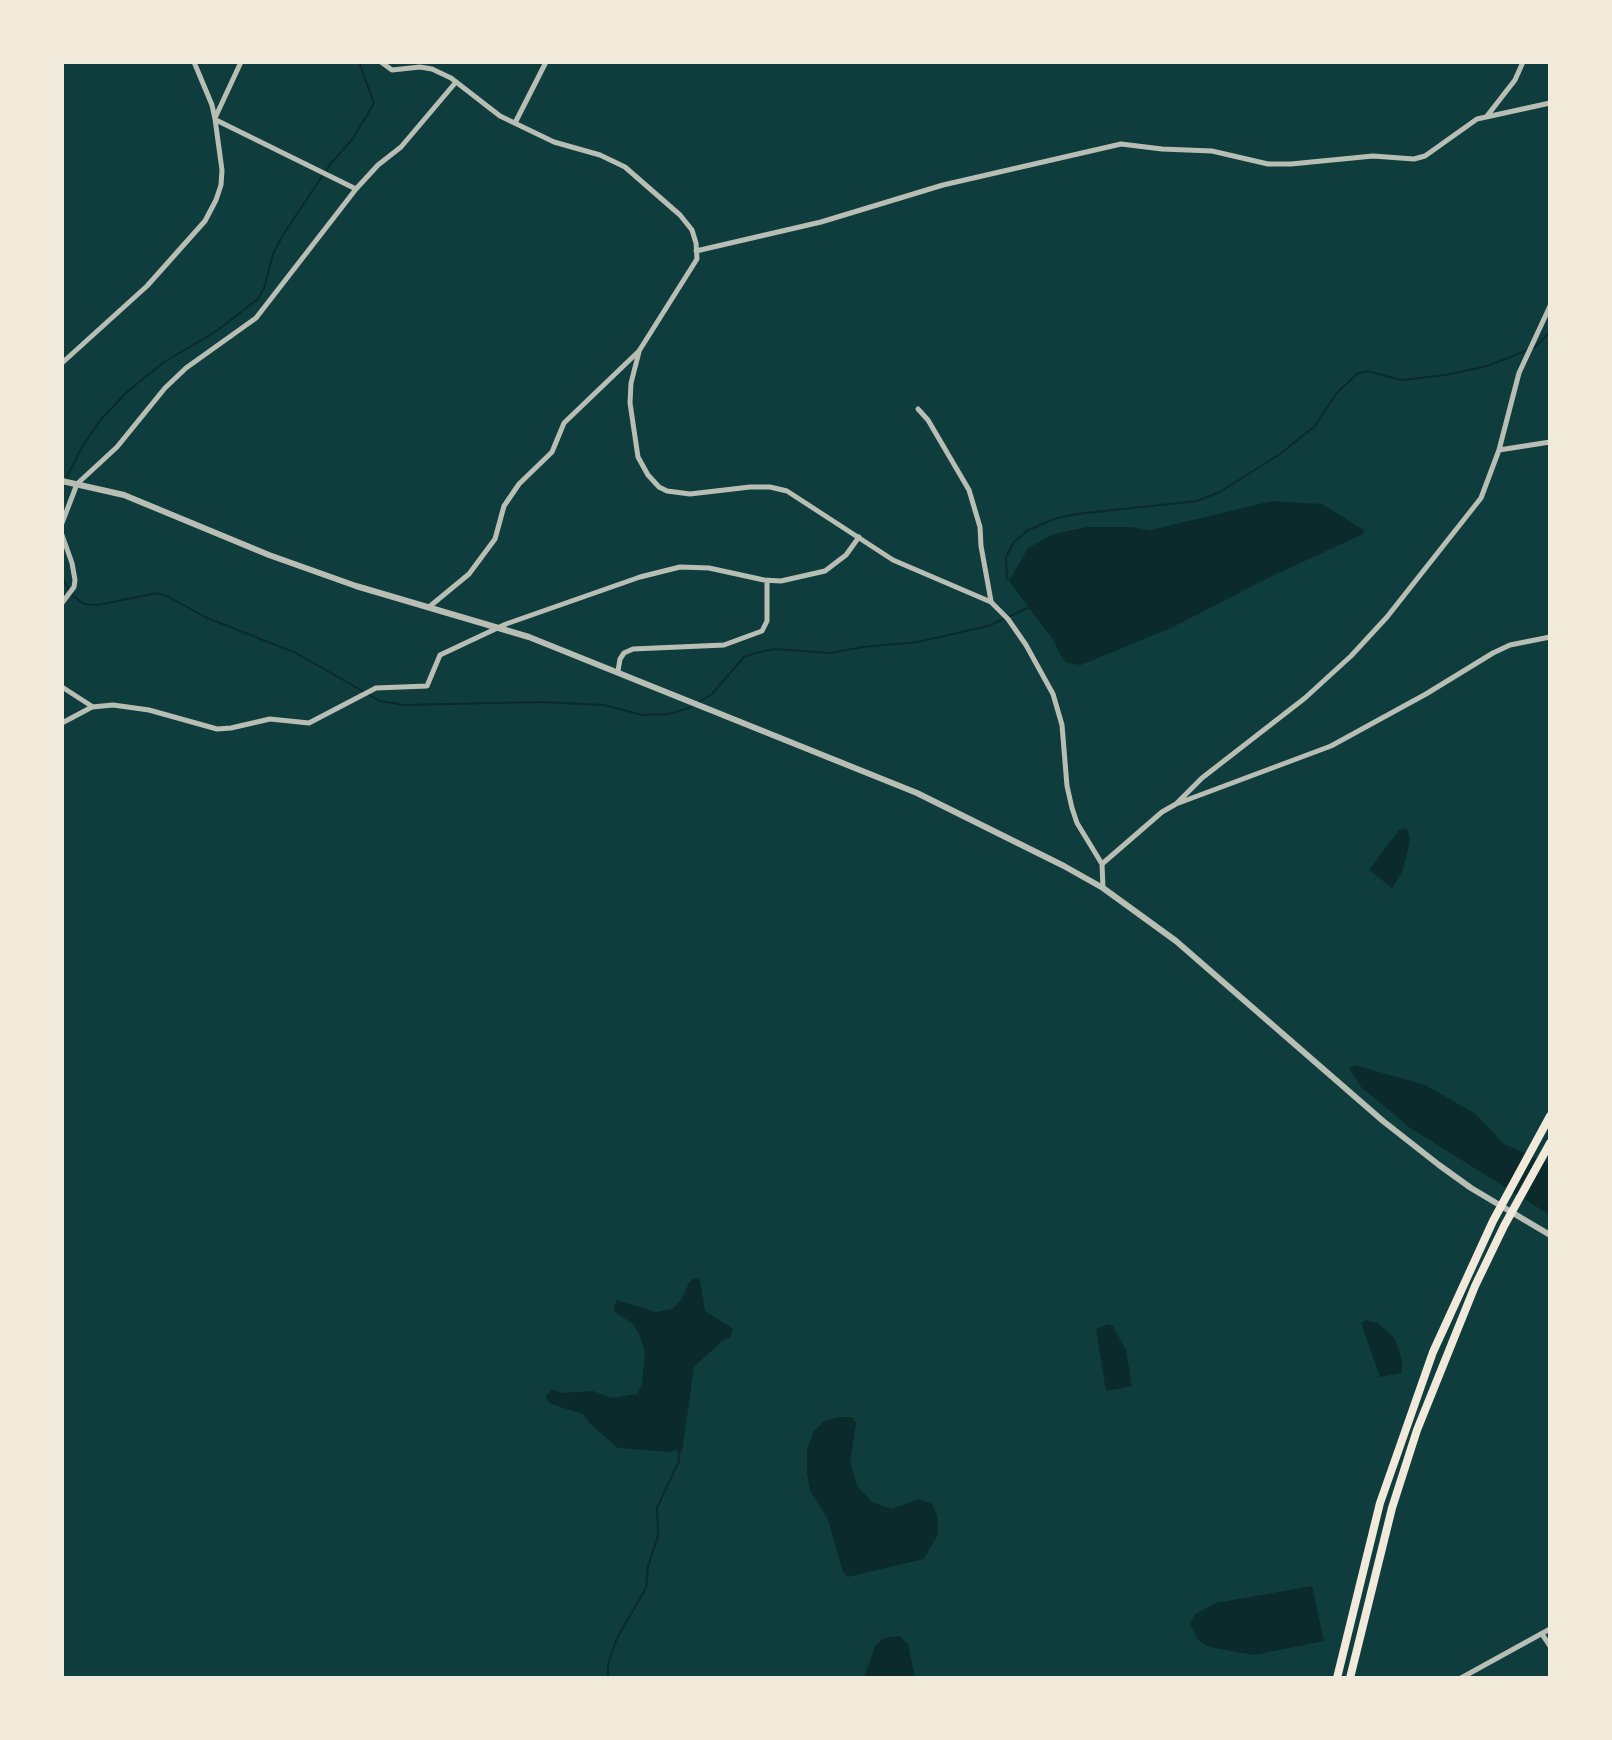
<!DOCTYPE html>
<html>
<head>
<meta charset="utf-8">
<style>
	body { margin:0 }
	#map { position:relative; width:1612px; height:1740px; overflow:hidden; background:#0f3d3e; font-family:"Fira Sans",sans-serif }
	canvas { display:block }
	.frame { position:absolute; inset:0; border:64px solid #f1e9da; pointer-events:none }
</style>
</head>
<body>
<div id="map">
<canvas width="1612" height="1740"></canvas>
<div class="frame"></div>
</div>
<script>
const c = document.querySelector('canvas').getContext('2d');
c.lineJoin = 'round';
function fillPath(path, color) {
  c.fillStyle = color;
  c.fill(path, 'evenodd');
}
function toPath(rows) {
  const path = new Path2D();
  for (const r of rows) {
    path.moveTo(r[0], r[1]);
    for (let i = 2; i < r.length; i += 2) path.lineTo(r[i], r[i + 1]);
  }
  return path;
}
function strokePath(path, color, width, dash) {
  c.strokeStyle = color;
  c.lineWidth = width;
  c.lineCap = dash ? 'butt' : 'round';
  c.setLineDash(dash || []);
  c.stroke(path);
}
fillPath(toPath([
	[1272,501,1322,504,1365,531,1361,535,1270,577,1171,628,1081,665,1067,663,1063,659,1052,638,1009,581,1028,548,1054,534,1087,527,1130,527,1151,530],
	[1405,828,1408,831,1410,839,1408,850,1402,872,1392,888,1369,870,1399,830],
	[1355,1065,1425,1085,1476,1114,1504,1144,1550,1164,1550,1215,1410,1128,1361,1087,1349,1068],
	[694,1278,700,1280,705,1311,733,1329,731,1337,722,1341,694,1367,682,1452,678,1454,678,1448,671,1452,618,1448,592,1426,583,1414,551,1404,546,1399,546,1395,553,1389,561,1393,593,1391,611,1398,637,1394,642,1384,645,1353,640,1336,633,1324,615,1312,614,1306,617,1300,656,1312,672,1309,681,1300,689,1283],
	[1366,1320,1378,1323,1395,1339,1402,1360,1402,1373,1380,1377,1361,1323],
	[1109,1324,1113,1326,1126,1350,1132,1386,1106,1391,1096,1329],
	[839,1417,852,1417,856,1423,850,1462,857,1486,872,1502,891,1509,919,1499,932,1504,937,1515,938,1534,924,1559,848,1577,843,1572,828,1520,810,1490,807,1474,807,1449,814,1431,824,1421],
	[1312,1586,1324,1641,1254,1655,1209,1647,1199,1641,1190,1624,1195,1614,1216,1603],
	[900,1636,908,1644,915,1678,864,1678,875,1646,884,1638]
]), '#0a2a2b');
strokePath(toPath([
	[1534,348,1550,332],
	[66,479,83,445,102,418,128,391,164,362,215,332,258,299,264,288,273,254,283,235,331,163,352,140,374,103,359,62],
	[62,577,72,595,84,604,98,605,157,593,169,597,205,617,296,653,380,701,404,705,541,702,604,705,643,715,669,714,689,708,712,694,744,657,752,654,774,649,830,653,863,647,918,642,988,626,1030,607],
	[1012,581,1007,578,1006,557,1014,542,1028,530,1057,518,1077,514,1197,501,1220,492,1280,454,1315,426,1336,394,1357,374,1367,371,1401,380,1446,375,1487,366,1528,350],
	[608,1678,608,1664,617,1638,646,1588,648,1566,658,1536,657,1508,679,1461,678,1445]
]), '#0a2a2b', 2);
strokePath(toPath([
	[381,62,392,70,420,67,432,69,451,78,500,116,554,142,600,155,625,167,680,215,692,230,696,243,697,259,639,351,564,423,552,452,519,484,504,506,495,539,469,574,429,607],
	[1487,116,1515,80,1523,62],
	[215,118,241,62],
	[216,120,356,189],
	[515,123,546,62],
	[696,251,821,222,943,185,1121,144,1162,149,1212,151,1268,164,1291,164,1373,156,1414,159,1425,156,1477,119,1550,103],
	[639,352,631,383,630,403,638,457,648,475,659,487,667,491,690,494,750,487,770,487,787,491,893,560,991,602,1008,619,1026,645,1053,694,1062,725,1067,786,1072,808,1077,823,1102,864,1103,888],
	[62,363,147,286,205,221,216,200,221,185,222,170,215,119,212,105,194,62],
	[918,409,928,420,969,490,980,527,981,546,991,601],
	[1499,450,1550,442],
	[62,523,77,484,117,447,165,388,186,368,256,318,356,189,378,165,401,147,456,82],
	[62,535,72,563,75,580,74,587,62,603],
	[618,671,620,659,624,653,633,649,724,645,762,631,767,621,767,580],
	[62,687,93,707],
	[62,723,92,707,113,705,149,710,217,729,231,728,270,719,309,723,376,688,427,686,440,655,506,624,640,577,680,567,709,568,764,580,781,581,825,571,846,555,859,537],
	[1176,804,1202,778,1305,698,1351,656,1387,617,1481,498,1499,450,1519,373,1550,306],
	[1102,864,1162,812,1176,804,1331,746,1426,694,1493,653,1510,645,1550,637],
	[1542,1634,1550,1646],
	[1461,1678,1550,1629]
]), '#b8beb3', 5);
strokePath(toPath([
	[62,481,124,495,269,555,356,586,529,637,917,793,1064,866,1103,888,1176,941,1383,1121,1439,1165,1471,1188,1550,1235]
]), '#b8beb3', 6);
strokePath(toPath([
	[1337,1678,1380,1503,1433,1352,1493,1221,1550,1116],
	[1350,1678,1392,1508,1417,1430,1475,1286,1504,1226,1550,1143]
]), '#f1e9da', 8);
</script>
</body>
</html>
